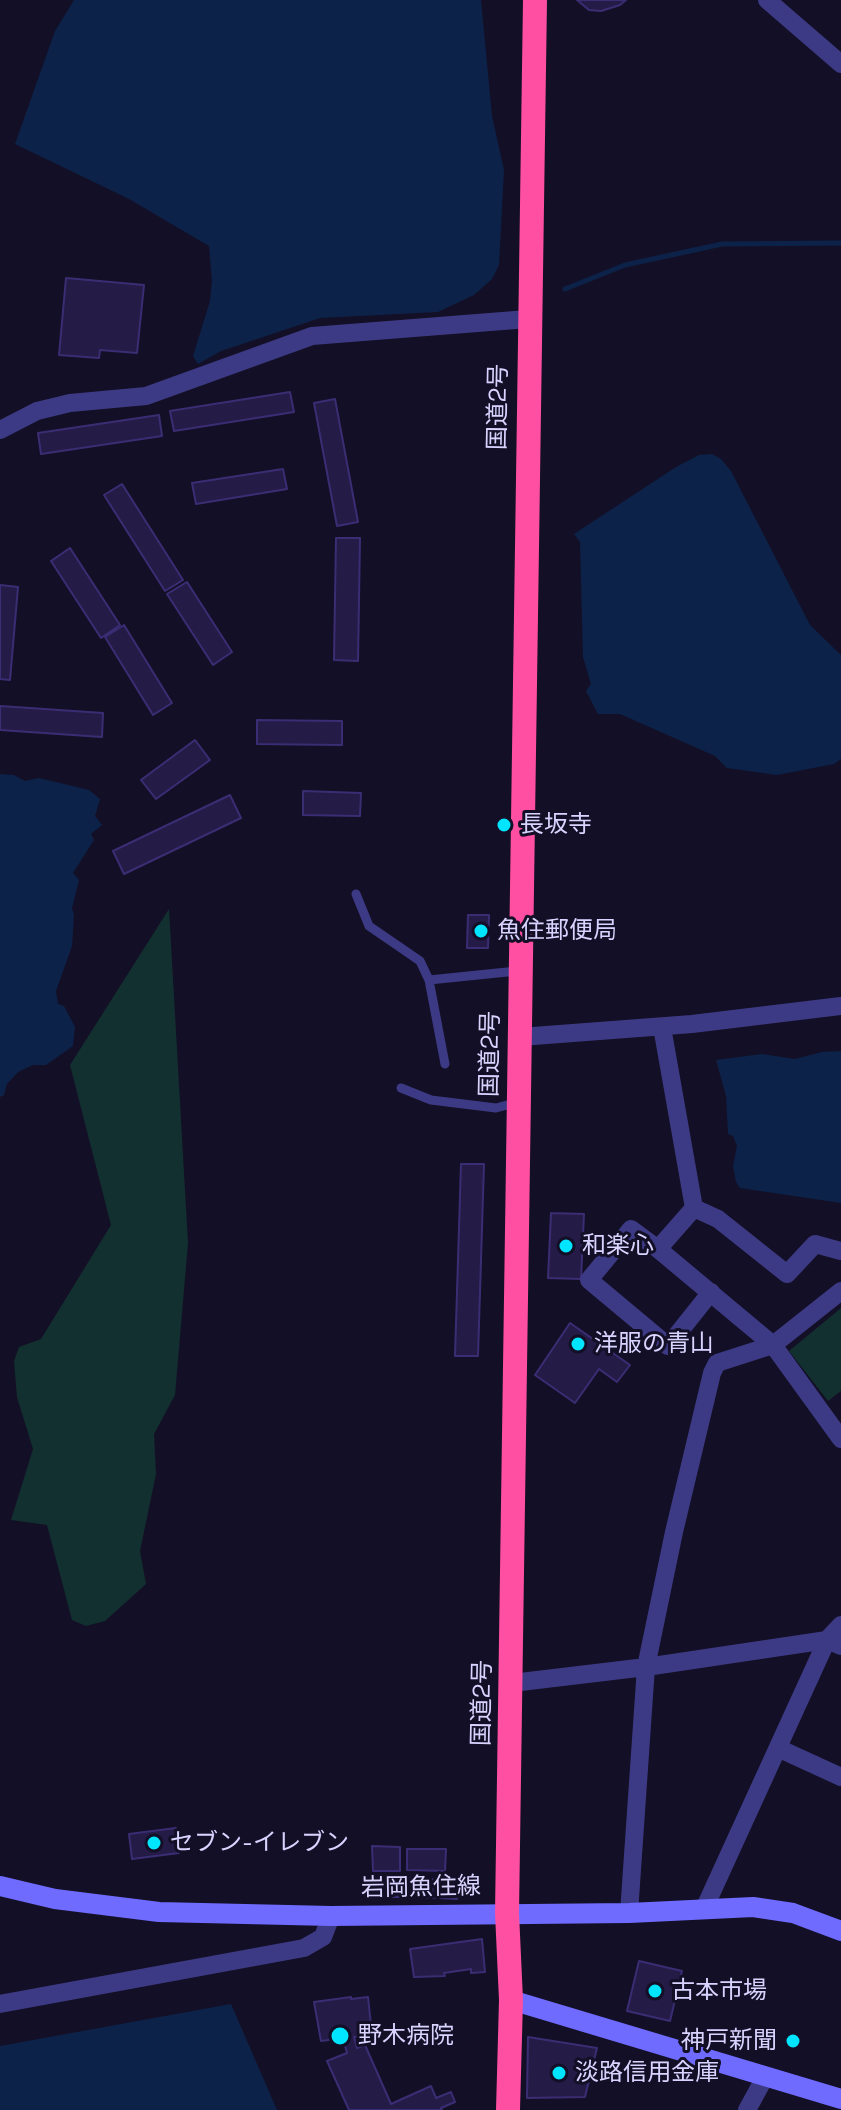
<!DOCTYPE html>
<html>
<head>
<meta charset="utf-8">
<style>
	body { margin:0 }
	canvas { display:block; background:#130f26 }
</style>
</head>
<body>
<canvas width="841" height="2110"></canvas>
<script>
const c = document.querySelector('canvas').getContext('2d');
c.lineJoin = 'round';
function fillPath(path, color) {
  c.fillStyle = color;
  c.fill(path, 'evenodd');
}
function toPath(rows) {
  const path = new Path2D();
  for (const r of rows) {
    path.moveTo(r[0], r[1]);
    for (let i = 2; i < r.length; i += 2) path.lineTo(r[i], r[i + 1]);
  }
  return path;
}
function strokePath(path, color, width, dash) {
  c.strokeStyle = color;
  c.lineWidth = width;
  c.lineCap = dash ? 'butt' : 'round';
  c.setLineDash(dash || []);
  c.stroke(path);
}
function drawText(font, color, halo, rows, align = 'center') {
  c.font = font + ' "Space Grotesk","Noto Sans JP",sans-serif';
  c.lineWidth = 6;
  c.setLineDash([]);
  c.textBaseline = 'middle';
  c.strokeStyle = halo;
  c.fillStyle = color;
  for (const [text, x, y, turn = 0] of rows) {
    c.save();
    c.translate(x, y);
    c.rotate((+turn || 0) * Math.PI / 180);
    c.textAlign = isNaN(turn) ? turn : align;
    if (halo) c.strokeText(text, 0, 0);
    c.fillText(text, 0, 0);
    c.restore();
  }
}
fillPath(toPath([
	[169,909,188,1243,175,1395,154,1434,156,1474,140,1551,146,1584,105,1621,86,1626,72,1620,47,1525,11,1520,33,1449,17,1397,14,1361,19,1347,41,1339,111,1225,70,1065],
	[841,1308,841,1391,828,1401,789,1351]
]), '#12302f');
fillPath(toPath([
	[74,0,481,0,492,116,504,170,499,265,492,279,474,295,438,312,320,318,221,351,198,364,193,356,210,301,212,281,209,246,129,199,15,144,55,31],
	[712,454,721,459,731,471,810,625,841,655,841,759,834,764,777,775,727,768,715,756,620,714,598,714,586,691,591,684,583,657,580,542,574,534,676,467,699,455],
	[0,774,14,775,25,781,39,778,89,790,100,799,95,816,102,825,91,834,94,840,73,873,79,880,72,908,74,915,72,946,56,991,58,1004,64,1006,75,1027,73,1046,46,1065,33,1065,18,1072,7,1084,4,1095,0,1097],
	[841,1051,841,1203,740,1188,736,1182,733,1166,737,1146,733,1136,728,1134,726,1096,716,1060,762,1054,795,1059,822,1052],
	[231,2004,277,2110,0,2110,0,2046]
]), '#0c2248');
strokePath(toPath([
	[565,289,625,265,722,244,841,243]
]), '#0c2248', 5);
const building = toPath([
	[577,0,626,0,620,5,601,11,589,10,577,0],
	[66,278,144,285,137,353,100,350,99,358,59,355,66,278],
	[290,392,294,412,174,431,170,411,290,392],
	[335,399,358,522,337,526,314,403,335,399],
	[159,415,162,436,41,454,38,433,159,415],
	[283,469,287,489,196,504,192,483,283,469],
	[122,484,183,580,165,591,104,495,122,484],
	[336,538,360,538,358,661,334,660,336,538],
	[70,548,120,625,101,638,51,561,70,548],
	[187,582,232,652,213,665,167,594,187,582],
	[0,585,18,587,10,680,0,679,0,585],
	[124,625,172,703,153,715,105,637,124,625],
	[0,706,103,713,102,737,0,730,0,706],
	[257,720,342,721,342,745,257,744,257,720],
	[195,740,210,760,156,799,141,780,195,740],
	[303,791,361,793,360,816,303,815,303,791],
	[230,795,241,818,124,874,113,851,230,795],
	[468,915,489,915,488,948,467,948,468,915],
	[461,1164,484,1164,478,1356,455,1356,461,1164],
	[551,1213,584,1214,581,1279,548,1278,551,1213],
	[570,1323,630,1365,617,1382,599,1369,575,1403,535,1375,570,1323],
	[176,1828,179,1853,132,1859,129,1834,176,1828],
	[372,1846,400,1847,400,1871,373,1871,372,1846],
	[407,1849,446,1849,445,1871,407,1870,407,1849],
	[380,1878,417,1878,416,1897,380,1897,380,1878],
	[419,1879,457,1880,457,1899,419,1897,419,1879],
	[482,1939,485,1972,471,1973,471,1969,444,1973,445,1976,414,1977,410,1949,482,1939],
	[639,1961,682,1971,670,2021,627,2011,639,1961],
	[351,1997,351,1999,368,1997,372,2035,354,2037,357,2048,365,2045,391,2104,431,2086,436,2098,451,2092,455,2102,441,2108,442,2110,349,2110,327,2061,347,2053,343,2038,321,2041,314,2002,351,1997],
	[528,2037,597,2048,585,2097,527,2098,528,2037]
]);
fillPath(building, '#241b47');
strokePath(building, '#3b2d73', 2);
strokePath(toPath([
	[356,894,369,926,420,961,429,980,445,1064],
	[429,980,517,971],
	[401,1088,431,1100,496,1108,518,1102]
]), '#3d3a85', 9);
strokePath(toPath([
	[767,0,841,64],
	[0,430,37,411,70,403,146,396,312,336,528,319],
	[662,1027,694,1208,658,1249,773,1345,841,1439],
	[520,1037,692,1024,841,1006],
	[694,1208,718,1219,787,1274,815,1244,841,1251],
	[658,1249,631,1229,589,1280,668,1346,711,1292],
	[512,1683,646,1667,827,1640,841,1646],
	[780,1749,841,1777],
	[705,1907,827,1640,841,1625],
	[629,1913,646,1667,674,1532,712,1373,717,1363,773,1345,841,1291],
	[0,2004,304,1948,323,1937,331,1916],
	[747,2110,765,2077]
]), '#3d3a85', 18);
strokePath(toPath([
	[0,1886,55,1899,159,1912,331,1916,629,1913,753,1907,793,1913,841,1931],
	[511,2000,841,2099]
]), '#6f6bff', 20);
strokePath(toPath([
	[508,2110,511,2000,507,1913,535,0]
]), '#ff4fa3', 24);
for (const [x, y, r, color] of [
	[504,825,8,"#00e5ff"],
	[481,931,8,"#00e5ff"],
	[566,1246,8,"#00e5ff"],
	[578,1344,8,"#00e5ff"],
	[154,1843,8,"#00e5ff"],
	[655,1991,8,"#00e5ff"],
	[340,2036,10,"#00e5ff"],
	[793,2041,8,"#00e5ff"],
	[559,2073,8,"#00e5ff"]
]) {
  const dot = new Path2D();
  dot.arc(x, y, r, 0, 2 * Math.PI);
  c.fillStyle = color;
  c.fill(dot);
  strokePath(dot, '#130f26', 3);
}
drawText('24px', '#d9d4ff', '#130f26', [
	["国道2号",499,407,-89],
	["国道2号",491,1054,-89],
	["国道2号",483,1703,-89],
	["岩岡魚住線",421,1888,-1]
]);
drawText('24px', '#d9d4ff', '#130f26', [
	["長坂寺",520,825],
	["魚住郵便局",497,931],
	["和楽心",582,1246],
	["洋服の青山",594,1344],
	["セブン-イレブン",170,1843],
	["古本市場",671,1991],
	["野木病院",358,2036],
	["神戸新聞",777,2041,"right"],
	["淡路信用金庫",575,2073]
], 'left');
</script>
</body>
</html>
